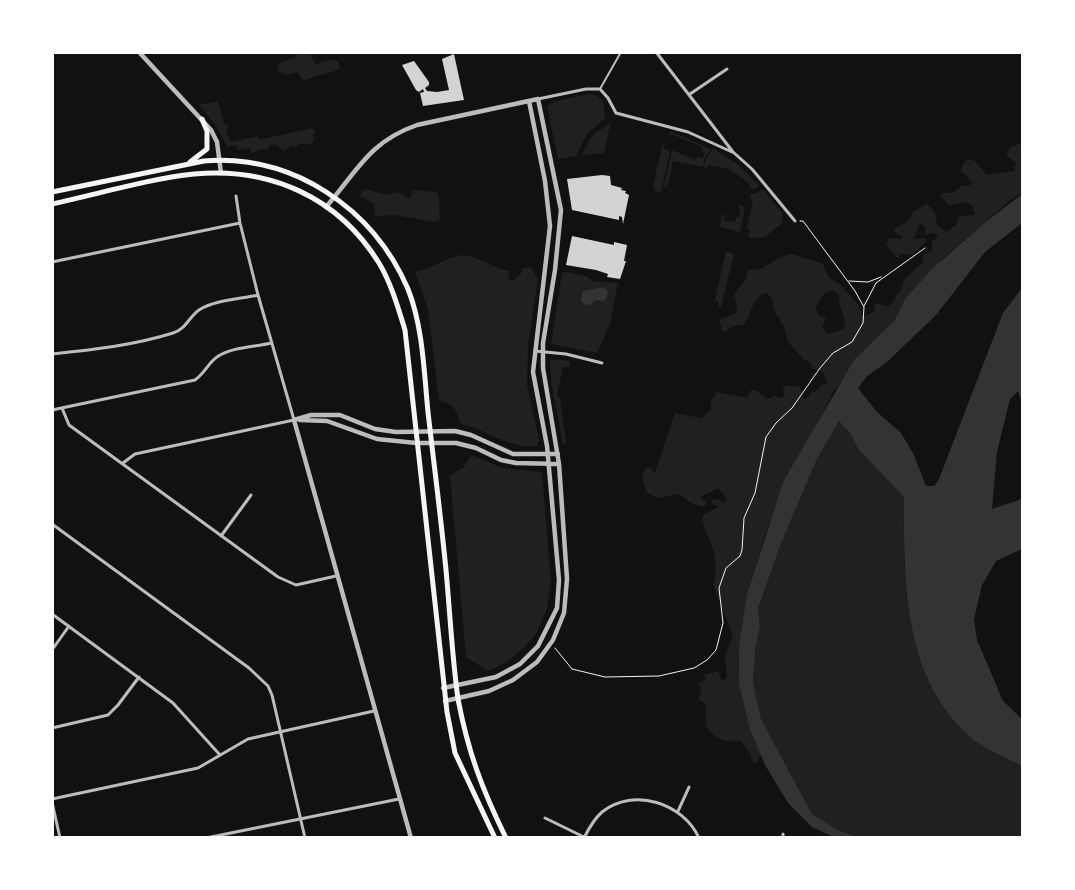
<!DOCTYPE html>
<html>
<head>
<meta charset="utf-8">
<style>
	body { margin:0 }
	#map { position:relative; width:1075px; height:890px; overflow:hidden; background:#111; font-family:"Roboto Condensed",sans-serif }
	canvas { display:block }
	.frame { position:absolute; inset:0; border:54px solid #fff; pointer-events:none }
</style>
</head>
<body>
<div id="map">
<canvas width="1075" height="890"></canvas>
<div class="frame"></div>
</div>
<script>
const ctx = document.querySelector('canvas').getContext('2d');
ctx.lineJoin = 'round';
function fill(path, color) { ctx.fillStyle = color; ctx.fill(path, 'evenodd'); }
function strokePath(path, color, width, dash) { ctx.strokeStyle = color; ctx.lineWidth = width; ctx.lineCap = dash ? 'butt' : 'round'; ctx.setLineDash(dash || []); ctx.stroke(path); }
fill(new Path2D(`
	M309,52L316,65L323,61L336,60L339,63V69C327,75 314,75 303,81L297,72L287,75L277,71L279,63L295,58L296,53Z
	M589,94L596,95L603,101L605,118L587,134L576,156L558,159L547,106L556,101Z
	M218,101L224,125L228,124L226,132L231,142L258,136L259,140L263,139L312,128L316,132L313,134L314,140L311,144H299L295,148L291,145L284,151L275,144L270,145L268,150L262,149L252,153L249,148L238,150L236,145L227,147L217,127L199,105Z
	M611,122L604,153L584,155L583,152L592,136Z
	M670,131L711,149L705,158L703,167L673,161L667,187H664L672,150L695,160L698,157L702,159L705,153L701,151L702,147L671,134L668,138Z
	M665,144L664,149L670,151L661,192L655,191L653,186L662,146Z
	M1019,144L1022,145V193L1013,198L942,259L901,317L834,390L773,513L762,545L742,623L738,668L761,755L756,763H753L750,753L741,741C736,739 727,743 722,740C696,724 711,724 704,702L698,699L702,691L698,683L706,680L704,675L718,671L722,681L727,678L725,655L733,635L713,585C717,575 716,560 713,549C711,539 700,525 703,515L719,507L712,503V500L719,499L723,503L727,499L718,488L700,497L707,502L704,507L693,504L678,494L657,498L647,492C644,484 638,472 649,467L655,473L675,413L701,418L711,410V401L717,392L747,398L750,391L756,390L766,399L775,396L781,398L784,397L783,389L787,385L800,387L803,398L806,399L812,392H815L821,385L827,383L823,372L812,368L810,362L804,360L788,342L784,327L773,308L772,299L767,293C752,295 752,316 743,325H735L725,332L723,331L719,320L736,313L737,307L734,295L746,279L748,270L761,269L780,257L792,254L823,264L829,278L840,284L858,305L863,316L875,311L874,305L877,303L888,307L894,301L896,295L901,291L904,280L923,262V255L932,250V242L938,236L933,233L925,235V227L920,224L914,239L924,238L927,241L912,255L901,254L897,258L886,244L889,238L902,239L903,237L894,232V229C906,221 905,227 913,212L927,204L935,212L937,224L946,232L956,225L959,216L975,215L973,206L966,202L949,205L941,196L942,193H952L962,186L971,185L972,182L961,171L964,162L969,159L975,161L987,175L1014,171L1016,163L1006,155L1011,147ZM832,290L839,294C838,309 848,318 844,329L828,334L822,327L826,317L820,316L815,309L824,294Z
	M713,148L737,164L759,185L756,189L749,188L750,184L729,169L708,165L707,168L704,167L706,159Z
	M366,189L386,195L398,192L410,199L413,190L437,192L439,196L440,219L434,222L395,215L375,216L374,203L360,197L362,191Z
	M763,189L783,214L782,223L765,237L750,238L746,233L749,234L750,230L747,229L753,200L750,199L751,194H755Z
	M739,205L745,207L740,232L720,227L722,215H725L724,221L735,222L736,217H740Z
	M726,251L734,254L721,307H718L719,302L715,301Z
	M462,255C479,256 492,268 509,271L508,277L512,281L521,274L522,269L531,267L538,279L528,346L527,385L539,439L537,446C508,449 488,430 461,424C456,410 455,405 439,400L428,309L415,272C432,268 445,258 462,255Z
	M568,272L586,276L593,281L618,283L610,324L597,353L551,344L562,273Z
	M555,359L570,361L569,367H563L557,396L560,398L566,444H563L551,382L550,360Z
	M839,421L850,433L858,449L904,497C903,582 902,682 975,741C989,751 1007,758 1022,766V837H857L838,830L812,814L761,719L753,682L754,650L760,626L758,608L782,541L817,459Z
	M472,455L502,468L542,472L551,580L547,609L537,632L525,647L507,662L488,671L466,657L450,475L463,468Z`), '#202020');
fill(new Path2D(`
	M1022,194V223L985,252L936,315L886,363L867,376L858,388L877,412L901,433L913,453L926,486H934L939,479L1003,313L1022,288V404L1018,391L1010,399L997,452L992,509L1022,499V549L996,561L982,585L974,619L977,640L1003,701L1022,719V766C1007,758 989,751 975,741C902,682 904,582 904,497L858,449L850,433L839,421L817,459L782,541L758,608L760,626L755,650L753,682L761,719L812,814L838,830L857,837H834L812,827L788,803L765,765L750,729L739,684V645L747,595L783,482L854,360L895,320L905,299L933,268L983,224Z
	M604,287L608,292L605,301L595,300L591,305L584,304L581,300L583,291Z`), '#333');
fill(new Path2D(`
	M454,54L464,100L423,106L420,93L424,92L423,89L419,92L416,90L402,65L414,61L429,82V85L425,88L427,91L437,92L449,90L442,59Z
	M602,175L610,176L611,185L622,188L621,190L626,191L625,193L629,195L623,224L622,217L619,216V220L572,210L567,179Z
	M572,236L614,245V242L627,245L624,261H626L620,279L607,277L608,274L596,270L566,265Z`), '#d3d3d3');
strokePath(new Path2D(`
	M849,281L868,282L881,277
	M864,306L876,283L925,248
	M555,648L572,669L605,677L659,676L694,668L707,660L716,650L723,623L719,588L726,568L740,556L742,550L744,518L755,493L766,437L776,423L792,408L820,368L833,353L852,342L863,323L864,307L855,291L803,221H800`), '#f5f5f5', 1);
strokePath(new Path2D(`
	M600,89L621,52`), '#bcbcbc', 2);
strokePath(new Path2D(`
	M656,52L733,152L752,169L795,221
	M690,94L727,69
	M538,99L586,89H600L608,98L616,113L688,132L732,152
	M52,262L240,223
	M535,351L566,354L602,363
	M52,354C92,350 135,345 173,333C186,329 189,317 199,310C214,300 241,299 258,295
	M62,408L69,425L278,577L296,585L336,576
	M52,410L195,380C205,373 209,362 217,357C231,347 255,347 271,343
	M123,463L135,454L294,420L258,295L240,223L236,196
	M52,524L249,668L268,686L272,695L305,838
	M221,536L251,495
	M52,614L173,703L220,755
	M52,650L69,626
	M52,728L108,715L118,705L139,677
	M52,799L198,768L248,739L374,711
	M52,802L60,838
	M678,811L689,787
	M545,818L584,837
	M783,834V838
	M206,838L399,799
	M584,838C589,828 594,819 602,812C634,787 683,803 699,838`), '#bcbcbc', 3);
strokePath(new Path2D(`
	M139,52L211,130L217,142L221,173
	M326,207C358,170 369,142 417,125L538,99L561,210L555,270L543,343V368L559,464L567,579L564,613L553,640L537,662L513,680L489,691L445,701
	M294,420L411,838
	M294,420L311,415H340L375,429L396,432L455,431L471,435L513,454H558
	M300,420L327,421L377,439L416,443H456L476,448L501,460L516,463L559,464
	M443,688L496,677L520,664L538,646L557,608L559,580L547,446L533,372L550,226L545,181L529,101`), '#bcbcbc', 4.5);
strokePath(new Path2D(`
	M190,162L207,149V131L202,119
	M52,192L204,161C293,154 373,208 408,289C423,327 424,372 428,412C434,465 441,518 446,570C450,613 452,656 458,699C468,752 482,789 506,838
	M52,204C99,194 147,179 194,174C270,167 338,197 379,263C391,283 398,307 405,330L447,712L455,753L495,838`), '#f5f5f5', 5);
</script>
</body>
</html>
